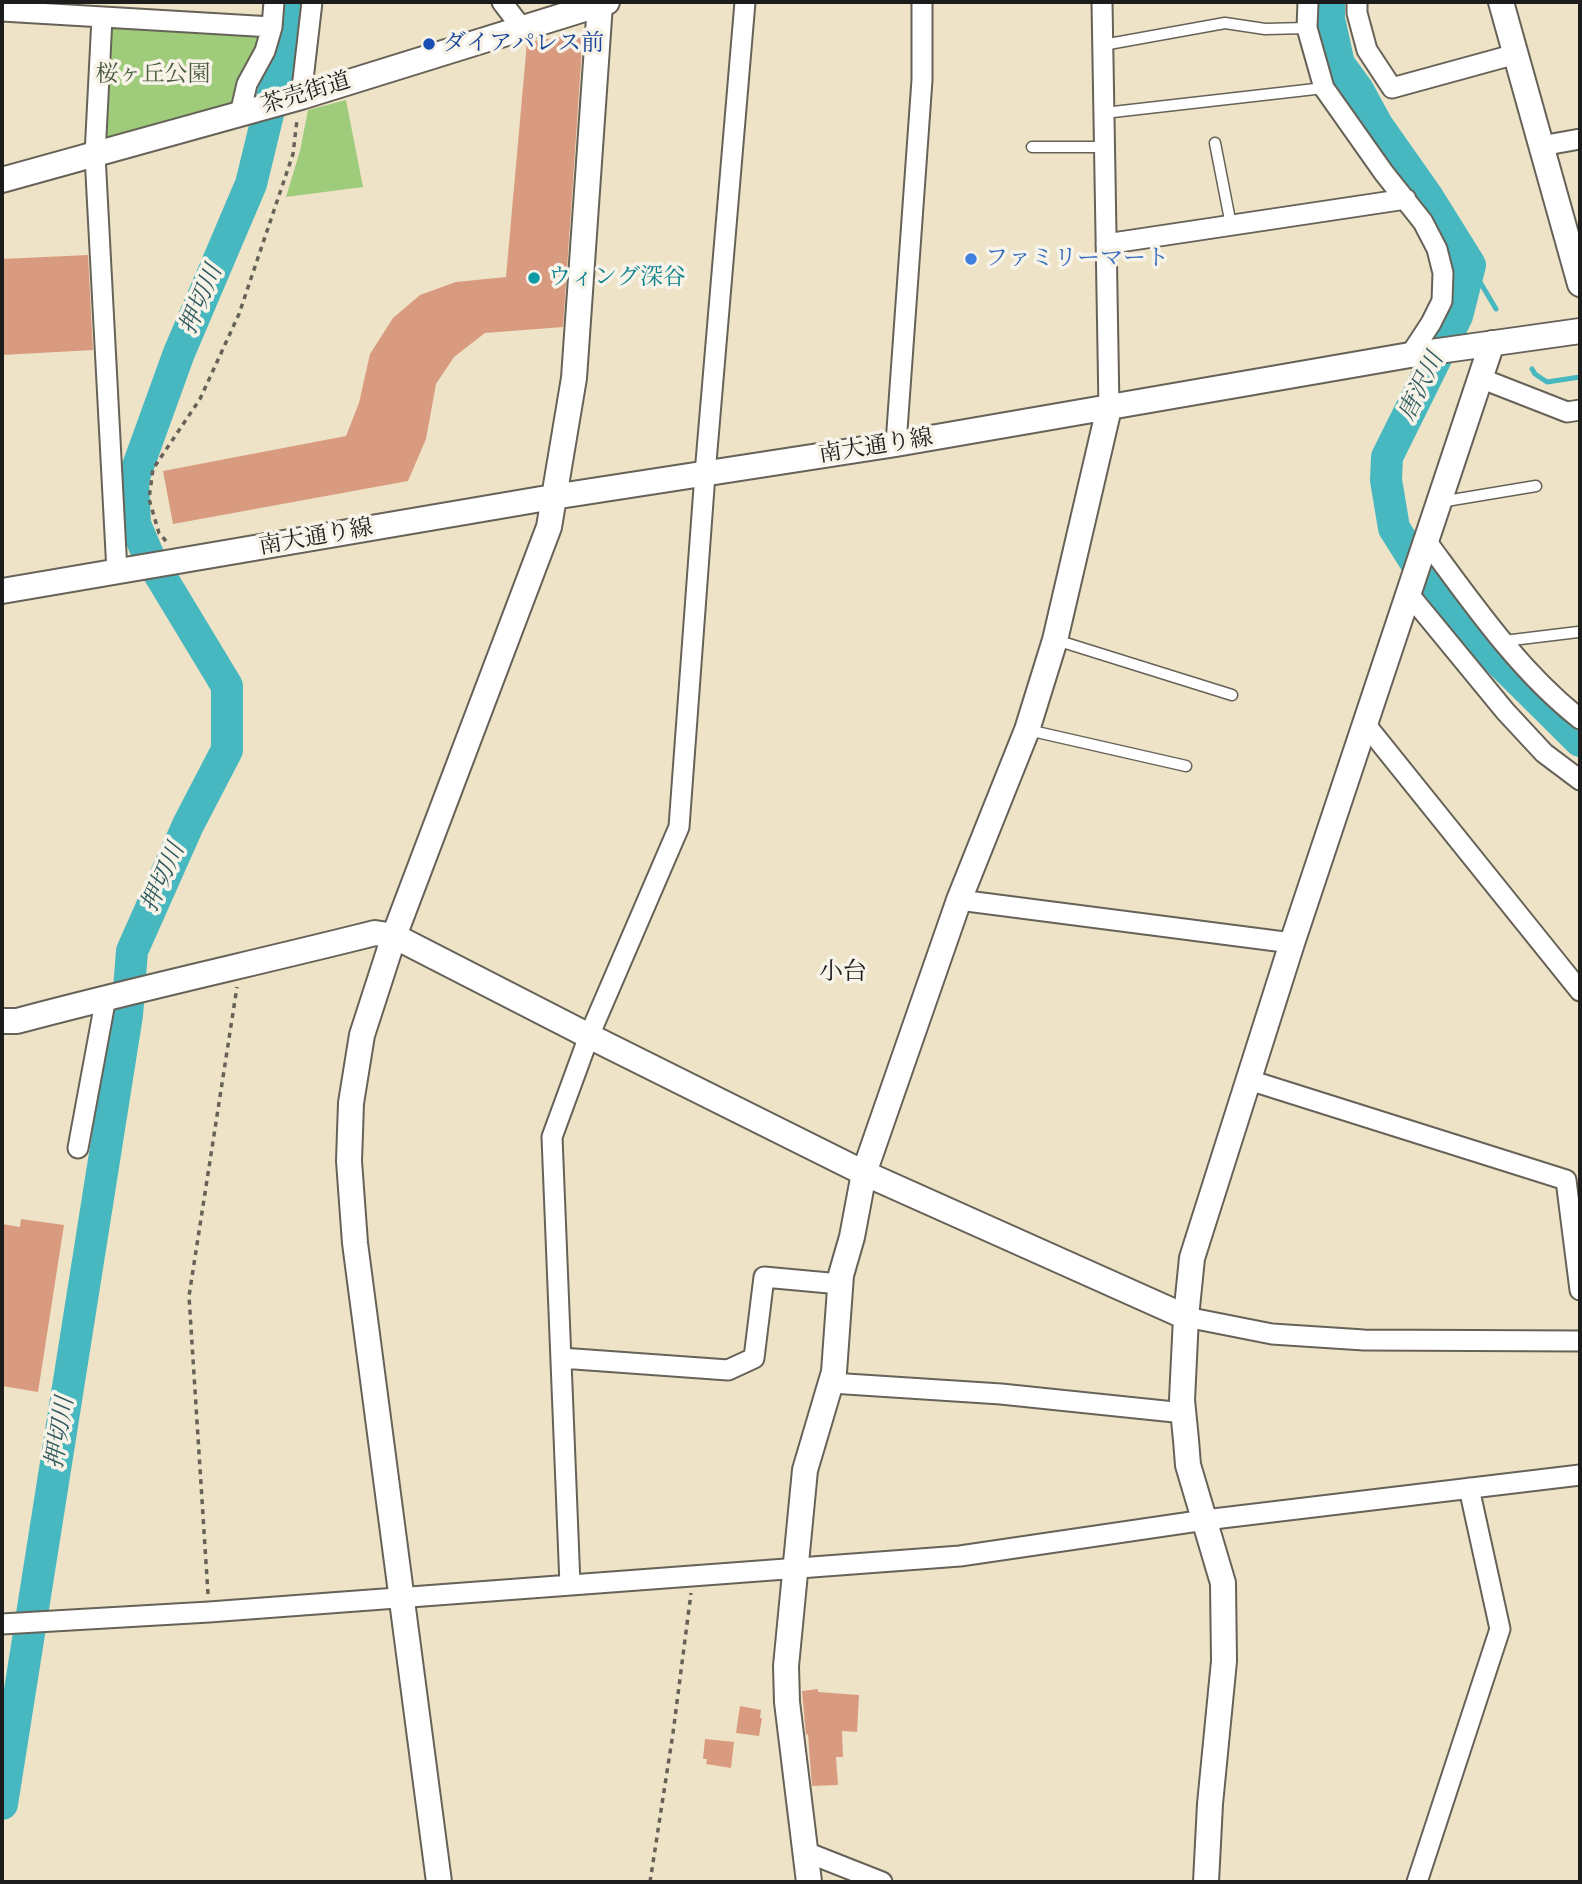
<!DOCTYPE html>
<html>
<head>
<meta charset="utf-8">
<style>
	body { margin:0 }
	#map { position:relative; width:1582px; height:1884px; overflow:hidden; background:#eee3c6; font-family:"IM FELL French Canon",serif }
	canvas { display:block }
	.frame { position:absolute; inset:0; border:4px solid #1c1c1c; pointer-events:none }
</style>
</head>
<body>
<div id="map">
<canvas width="1582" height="1884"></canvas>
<div class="frame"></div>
</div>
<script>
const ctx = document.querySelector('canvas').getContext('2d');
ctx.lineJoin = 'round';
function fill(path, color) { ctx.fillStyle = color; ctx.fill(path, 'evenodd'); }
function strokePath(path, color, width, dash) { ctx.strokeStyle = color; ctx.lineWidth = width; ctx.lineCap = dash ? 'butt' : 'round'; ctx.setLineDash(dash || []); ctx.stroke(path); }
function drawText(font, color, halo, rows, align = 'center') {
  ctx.font = font + ' "IM FELL French Canon","Noto Serif JP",serif'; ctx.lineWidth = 7; ctx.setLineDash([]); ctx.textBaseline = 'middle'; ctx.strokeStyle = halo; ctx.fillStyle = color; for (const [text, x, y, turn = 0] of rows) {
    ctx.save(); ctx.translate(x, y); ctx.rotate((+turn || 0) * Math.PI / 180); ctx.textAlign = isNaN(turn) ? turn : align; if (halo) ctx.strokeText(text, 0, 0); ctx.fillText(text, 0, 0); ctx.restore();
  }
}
fill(new Path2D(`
	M108,25L261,33L235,103L101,140Z
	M346,100L363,187L286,197L300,151L308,110Z`), '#9ecc7a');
strokePath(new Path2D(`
	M1470,265L1496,309
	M1532,369L1535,374L1547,382L1580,377`), '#48b8c0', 5);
strokePath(new Path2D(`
	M1329,2V19L1339,64L1358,90L1377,125L1427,196L1470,265L1457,316L1387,457L1386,480L1394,528L1433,590L1476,638L1580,741
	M2,1804L127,1015L132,951L188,825L227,750V686L149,557L135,524L133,480L179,353L251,184L288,32L290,2`), '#48b8c0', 32);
fill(new Path2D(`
	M583,34L563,327L485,333L454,357L436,384L426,439L408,481L173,524L163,471L346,436L359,403L370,354L393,318L420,295L456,282L506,277L527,42Z
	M88,255L93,350L2,355V259Z
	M21,1219L64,1225L38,1392L2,1386V1224L20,1227Z
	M818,1689V1692L859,1695L857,1732L842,1731L843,1757H836L838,1785L812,1786L808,1734L806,1735L802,1691Z
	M740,1706L761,1710L760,1718H762L759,1736L736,1733Z
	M705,1739L734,1742L731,1768L706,1764L707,1759H703Z`), '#d89b80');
const service = new Path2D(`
	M1103,45L1225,23L1265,29L1307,28
	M1104,113L1324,88
	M1215,143L1231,225
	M1032,147H1105
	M1440,502L1536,486
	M1056,640L1232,695
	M1504,641L1578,632
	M1028,730L1186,766`);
const minor = new Path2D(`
	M502,2L521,27
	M1102,2L1109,408
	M1308,2L1307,28L1324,88L1384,173L1423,222L1437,249L1443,273L1442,301L1431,323L1410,355
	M1357,2V13L1367,50L1392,88L1516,54
	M2,11L272,27
	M102,18L95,155L117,572
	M301,97L312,2
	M240,114L247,84L265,51L272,27L274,2
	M1541,146L1580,139
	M1106,244L1406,199
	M1480,378L1567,412L1580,410
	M896,444L922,80V2
	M1427,542C1473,604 1519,671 1580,719
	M1408,593L1505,711L1544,753L1580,780
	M1366,725L1580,991
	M959,900L1292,943
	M1249,1080L1566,1180L1580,1290
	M78,1148L106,997
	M1186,1317L1272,1334L1364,1340L1580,1341
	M561,1358L728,1370L754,1358L764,1277L840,1284
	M831,1383L1001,1394L1184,1413
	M570,1585L552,1137L589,1036L679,827L705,474L745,2
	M2,1624L209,1612L960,1556L1205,1520L1580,1475
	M806,1852L882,1882
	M1417,1882L1500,1629L1469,1488`);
const tertiary = new Path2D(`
	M1501,2L1580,284
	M2,180L301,97L607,2
	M2,591L553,497L896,444L1410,355L1580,331
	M2,1021H17C136,989 256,963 375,933L394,936L589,1036L864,1173L1186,1317
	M439,1882L355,1243L349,1161L351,1103L362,1035L394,936L549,527L574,378L600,4
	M809,1882L787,1702L786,1666L805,1470L834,1372L841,1275L852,1237L864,1173L959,900L1027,730L1055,640L1109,408
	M1206,1882L1210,1804L1224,1661L1223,1583L1188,1465L1186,1440L1182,1400L1186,1317L1192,1258L1292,943L1492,343`);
strokePath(service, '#666258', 13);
strokePath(minor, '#666258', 23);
strokePath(tertiary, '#666258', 28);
strokePath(new Path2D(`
	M166,541L159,533L149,499L153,469L200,399L239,314L293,154L297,120
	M208,1594L189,1296L237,987
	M650,1882L673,1733L691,1593`), '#666258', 3.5, [5, 5]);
strokePath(service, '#fff', 10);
strokePath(minor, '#fff', 19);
strokePath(tertiary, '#fff', 24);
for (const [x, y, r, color] of [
	[429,44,7,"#1a4fb4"],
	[971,259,7,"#3f7fe0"],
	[534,278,7,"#0f9aa8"]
]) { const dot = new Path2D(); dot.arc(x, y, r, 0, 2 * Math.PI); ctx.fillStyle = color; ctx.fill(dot); strokePath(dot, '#f7f3e8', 2.5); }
drawText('23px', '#164399', '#f7f3e8', [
	["ダイアパレス前",443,44]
], 'left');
drawText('23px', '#4a5a3d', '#f7f3e8', [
	["桜ヶ丘公園",153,75]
]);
drawText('23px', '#1c1c1c', '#f7f3e8', [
	["茶売街道",306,94,-17],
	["南大通り線",876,447,-9],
	["南大通り線",316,538,-10]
]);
drawText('23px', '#366cbe', '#f7f3e8', [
	["ファミリーマート",985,259]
], 'left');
drawText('23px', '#0d838f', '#f7f3e8', [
	["ウィング深谷",548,278]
], 'left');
drawText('italic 24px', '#2e5a5e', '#f7f3e8', [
	["押切川",202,300,-67],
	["唐沢川",1422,387,-64],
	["押切川",164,878,-66],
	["押切川",61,1433,-81]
]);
drawText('24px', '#1c1c1c', '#f7f3e8', [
	["小台",843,973]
]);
</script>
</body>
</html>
